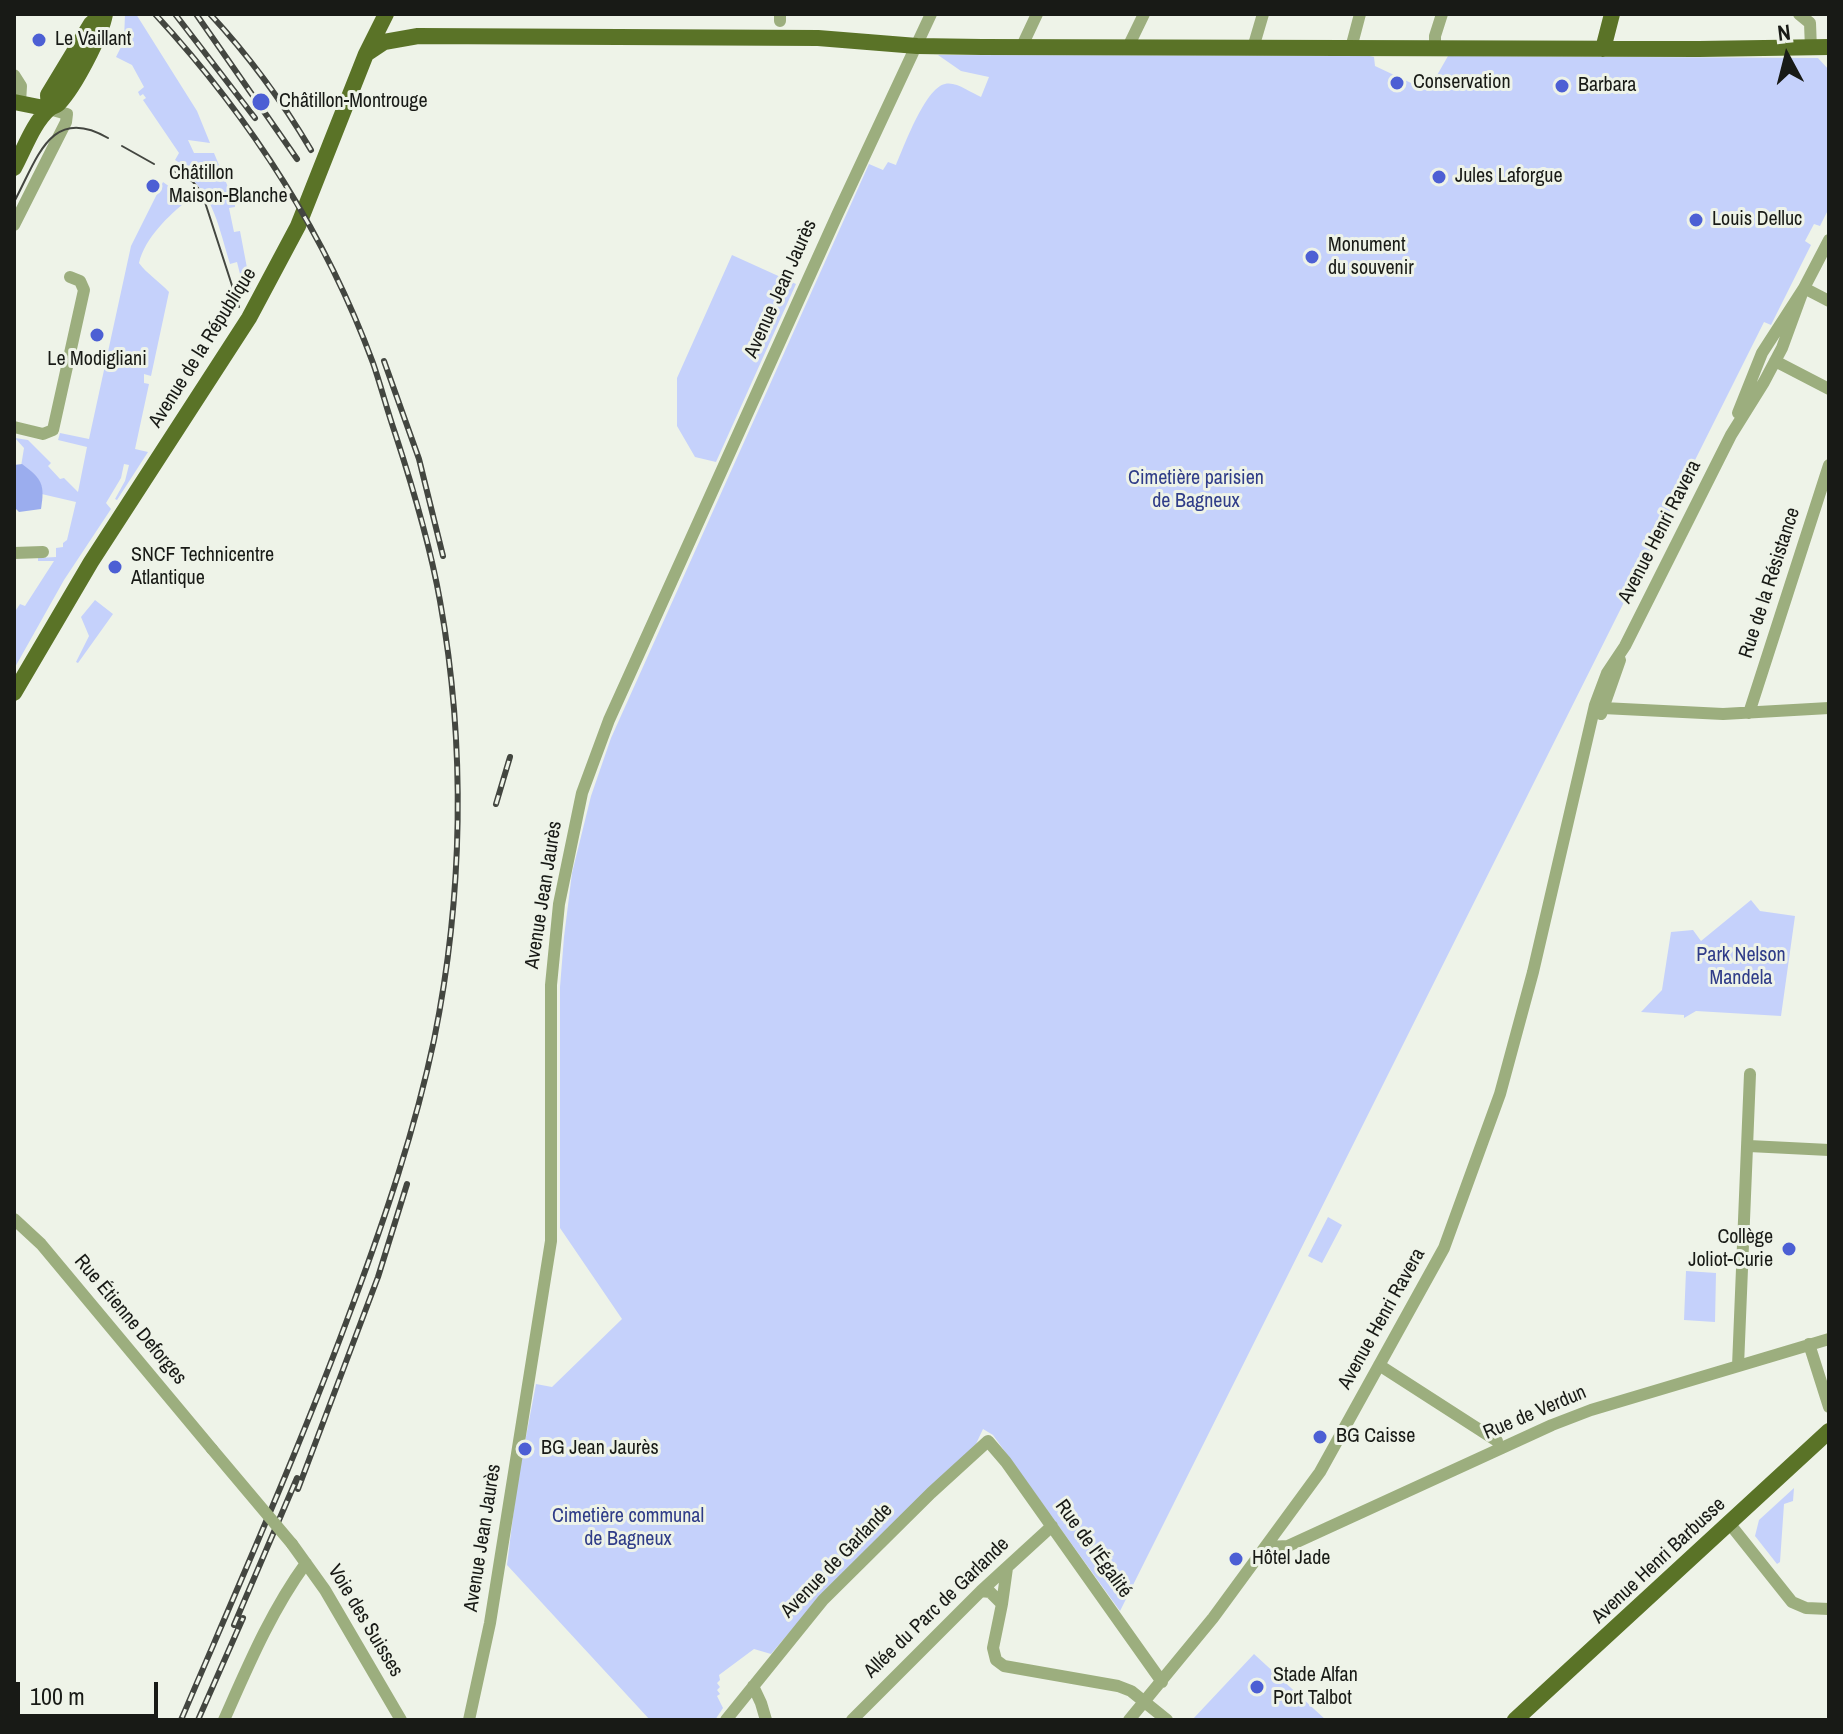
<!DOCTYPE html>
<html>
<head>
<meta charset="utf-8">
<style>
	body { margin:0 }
	#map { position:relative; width:1843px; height:1734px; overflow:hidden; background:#eef3e8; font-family:"Archivo Narrow",sans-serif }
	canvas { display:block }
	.frame { position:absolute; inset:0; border:16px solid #181a16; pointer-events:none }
	.north { position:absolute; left:1747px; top:16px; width:80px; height:80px; -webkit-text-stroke:6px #eef3e8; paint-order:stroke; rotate:353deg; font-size:22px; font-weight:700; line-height:32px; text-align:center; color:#181a16 }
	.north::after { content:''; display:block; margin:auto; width:28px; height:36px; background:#181a16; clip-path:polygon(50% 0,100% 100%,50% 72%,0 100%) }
	.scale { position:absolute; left:16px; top:1682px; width:142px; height:36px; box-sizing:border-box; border:4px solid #181a16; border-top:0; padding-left:10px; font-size:24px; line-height:28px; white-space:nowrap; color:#181a16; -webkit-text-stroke:6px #eef3e8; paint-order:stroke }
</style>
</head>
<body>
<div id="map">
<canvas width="1843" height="1734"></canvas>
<div class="frame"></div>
<div class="north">N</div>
<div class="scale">100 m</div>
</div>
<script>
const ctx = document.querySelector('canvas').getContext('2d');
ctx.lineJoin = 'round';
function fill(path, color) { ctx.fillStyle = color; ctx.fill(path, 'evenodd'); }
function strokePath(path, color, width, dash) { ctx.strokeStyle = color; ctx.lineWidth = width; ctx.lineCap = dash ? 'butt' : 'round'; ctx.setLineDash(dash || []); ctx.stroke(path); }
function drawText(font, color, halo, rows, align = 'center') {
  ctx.font = font + ' "Archivo Narrow",sans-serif'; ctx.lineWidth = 6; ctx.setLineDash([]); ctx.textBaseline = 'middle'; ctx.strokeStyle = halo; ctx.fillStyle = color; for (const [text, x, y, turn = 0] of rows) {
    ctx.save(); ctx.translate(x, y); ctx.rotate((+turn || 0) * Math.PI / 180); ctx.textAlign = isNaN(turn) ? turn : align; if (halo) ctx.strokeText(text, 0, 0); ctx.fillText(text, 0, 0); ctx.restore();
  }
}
fill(new Path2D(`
	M125,14H136L197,111L210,143L188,140L194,153H214L235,204V207L229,208L234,232L240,231L251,289L244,290L237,262L230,264C219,230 214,192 183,173L186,167L175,160L179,153L143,100L146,98L143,94L140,96L138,92L144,87L132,65L116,57L124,41Z
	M938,55L1370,56L1374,57L1375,66L1428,91L1448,56L1818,58L1829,70V208L1820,226L1814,224L1805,241L1811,245L1771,325L1764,322L1120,1611L993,1435L983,1429L976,1444L817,1600L771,1654L754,1649L719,1675L720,1680L717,1683L720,1687L717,1690L720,1694L717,1696L723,1708L715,1720H650L507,1565L517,1484L536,1384L552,1387L622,1319L560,1228V987L564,937L572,873L591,796L611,738L869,164L883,170L888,162L896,165C904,147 925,88 945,84C956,81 971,93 981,97L989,77L961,71Z
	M163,182L188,200C168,216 145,238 139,263C147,274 159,281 169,292L151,376L144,374V383L149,384L135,449L148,452L117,500L115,499L125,481L129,465L124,464L121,478L106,503L111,509L64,580L14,669V613L20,604L25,606L54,561H38V558L56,557V548L63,547V543L67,540L76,502L33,492L17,491L24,448L15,438L28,440L51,463L48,466L60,479L64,478L78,492L87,447L58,440L60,433L89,439L131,246Z
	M732,255L796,284L716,462L695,457L677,426V378Z
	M95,600L113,614L78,663L76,662L89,636L81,617Z
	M1751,900L1760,911L1795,916L1781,1016L1696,1011L1684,1018V1015L1641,1012L1662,990L1671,932L1693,930L1701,941Z
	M1328,1217L1342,1225L1322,1263L1308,1256Z
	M1686,1271L1716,1273L1715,1322L1684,1320Z
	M1794,1488L1793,1501L1784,1504L1780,1562L1777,1564L1755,1536L1759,1520Z
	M1254,1654L1326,1720H1192Z`), '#c5d1fb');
fill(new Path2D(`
	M22,464C42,479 45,484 41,509L19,512L14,507V465Z`), '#9badee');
strokePath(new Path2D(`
	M1799,14L1810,23L1811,49
	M780,21V14
	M1022,46L1037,14
	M1128,47L1144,14
	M1253,48L1263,14
	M1351,48L1360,14
	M1435,48V36L1442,14
	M14,75L21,86L20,103
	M14,225L66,122L67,114L49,109
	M1804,288L1829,301
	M1775,361L1829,389
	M1738,413L1762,353L1804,288L1829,240
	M14,427L43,434L53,430L84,290L80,281L70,277
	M14,553L43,552
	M1603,708L1723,714L1829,708
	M1749,713L1829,465
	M1601,714L1620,660
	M1749,1146L1829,1150
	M14,1219L41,1244L212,1449
	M1809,1344L1829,1407
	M1379,1365L1497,1441
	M1738,1366L1750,1074
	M1729,1523L1792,1602L1806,1608L1829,1609
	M292,1544L325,1590L401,1720
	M1266,1547L1288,1546L1552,1425L1591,1410L1829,1339
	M981,1591L990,1592L1002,1604L993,1648L996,1660L1004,1666L1118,1686L1131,1691L1167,1720
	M1002,1604L1007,1568
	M753,1686L761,1703L766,1720
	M224,1720C248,1666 271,1611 306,1563
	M469,1720L490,1623L551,1241V985L559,904L582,793L609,720L838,213L931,14
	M726,1720L823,1600L931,1493L988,1441L1006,1462L1162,1682
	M852,1720L981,1591L1052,1526
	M1129,1720L1213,1618L1320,1472L1444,1248L1500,1094L1533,972L1595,705L1607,673L1625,646L1731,435L1764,382L1782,348L1804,288`), '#9cae7e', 12);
strokePath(new Path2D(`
	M1603,49L1612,14
	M366,54L384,42L418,36L818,38L917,46L982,47L1699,49L1829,47
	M14,102L49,109
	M49,109L48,95L91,24L102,14
	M14,168C24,150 33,123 49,109C52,106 57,106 59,103C75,86 101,36 105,14
	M14,693L91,562L249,318L298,226L366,54L386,14
	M1515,1720L1829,1431`), '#5a7327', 16);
strokePath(new Path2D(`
	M122,146L154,164
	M170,169L193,182L202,193L239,307
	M14,202C37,160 50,104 108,138`), '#434640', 2);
const rail = new Path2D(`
	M155,14C248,115 325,233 373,363C381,386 387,410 395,433C413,488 430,544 440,601C466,746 463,897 434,1040C415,1130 385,1218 353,1304C301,1445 240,1582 181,1720
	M175,14L255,118
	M196,14L297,159
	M210,14C249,56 282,101 311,150
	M384,361L419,459L443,556
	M496,804L510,757
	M298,1489L378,1277L407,1184
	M234,1625L297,1478
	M198,1720L243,1618`);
strokePath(rail, '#434640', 6);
strokePath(rail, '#eef3e8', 3, [9]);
strokePath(new Path2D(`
	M212,1449L292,1544`), '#9cae7e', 12);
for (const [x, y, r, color] of [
	[39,40,8,"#4c5fd4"],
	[1397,83,8,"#4c5fd4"],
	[1562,86,8,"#4c5fd4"],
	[261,102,10,"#4c5fd4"],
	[1439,177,8,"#4c5fd4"],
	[153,186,8,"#4c5fd4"],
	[1696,220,8,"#4c5fd4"],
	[1312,257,8,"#4c5fd4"],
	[97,335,8,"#4c5fd4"],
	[115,567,8,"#4c5fd4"],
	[1789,1249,8,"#4c5fd4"],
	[1320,1437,8,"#4c5fd4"],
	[525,1449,8,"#4c5fd4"],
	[1236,1559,8,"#4c5fd4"],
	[1257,1687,8,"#4c5fd4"]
]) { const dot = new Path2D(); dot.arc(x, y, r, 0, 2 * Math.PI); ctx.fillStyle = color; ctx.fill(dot); strokePath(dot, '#eef3e8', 3); }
drawText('20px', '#181a16', '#eef3e8', [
	["Le Vaillant",55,40],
	["Conservation",1413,83],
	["Barbara",1578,86],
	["Châtillon-Montrouge",279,102],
	["Châtillon",169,174],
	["Maison-Blanche",169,197],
	["Jules Laforgue",1455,177],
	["Louis Delluc",1712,220],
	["Monument",1328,246],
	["du souvenir",1328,269],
	["Le Modigliani",97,360,"center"],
	["SNCF Technicentre",131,556],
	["Atlantique",131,579],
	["Collège",1773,1238,"right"],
	["Joliot-Curie",1773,1261,"right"],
	["BG Caisse",1336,1437],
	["BG Jean Jaurès",541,1449],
	["Hôtel Jade",1252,1559],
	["Stade Alfan",1273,1676],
	["Port Talbot",1273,1699]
], 'left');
drawText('20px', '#181a16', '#eef3e8', [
	["Avenue Jean Jaurès",781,289,-66],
	["Avenue de la République",203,348,-58],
	["Avenue Henri Ravera",1660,532,-63],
	["Rue de la Résistance",1770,583,-72],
	["Avenue Jean Jaurès",544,895,-81],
	["Avenue Henri Ravera",1382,1319,-61],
	["Rue Étienne Deforges",130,1320,50],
	["Rue de Verdun",1535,1413,-23],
	["Avenue Jean Jaurès",483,1538,-81],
	["Rue de l'Égalité",1093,1549,54],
	["Avenue de Garlande",837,1561,-46],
	["Avenue Henri Barbusse",1659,1561,-43],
	["Allée du Parc de Garlande",937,1608,-44],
	["Voie des Suisses",365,1621,59]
]);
drawText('20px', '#2f3c88', '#eef3e8', [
	["Cimetière parisien",1196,479],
	["de Bagneux",1196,502],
	["Park Nelson",1741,956],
	["Mandela",1741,979],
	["Cimetière communal",628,1517],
	["de Bagneux",628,1540]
]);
</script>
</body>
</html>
